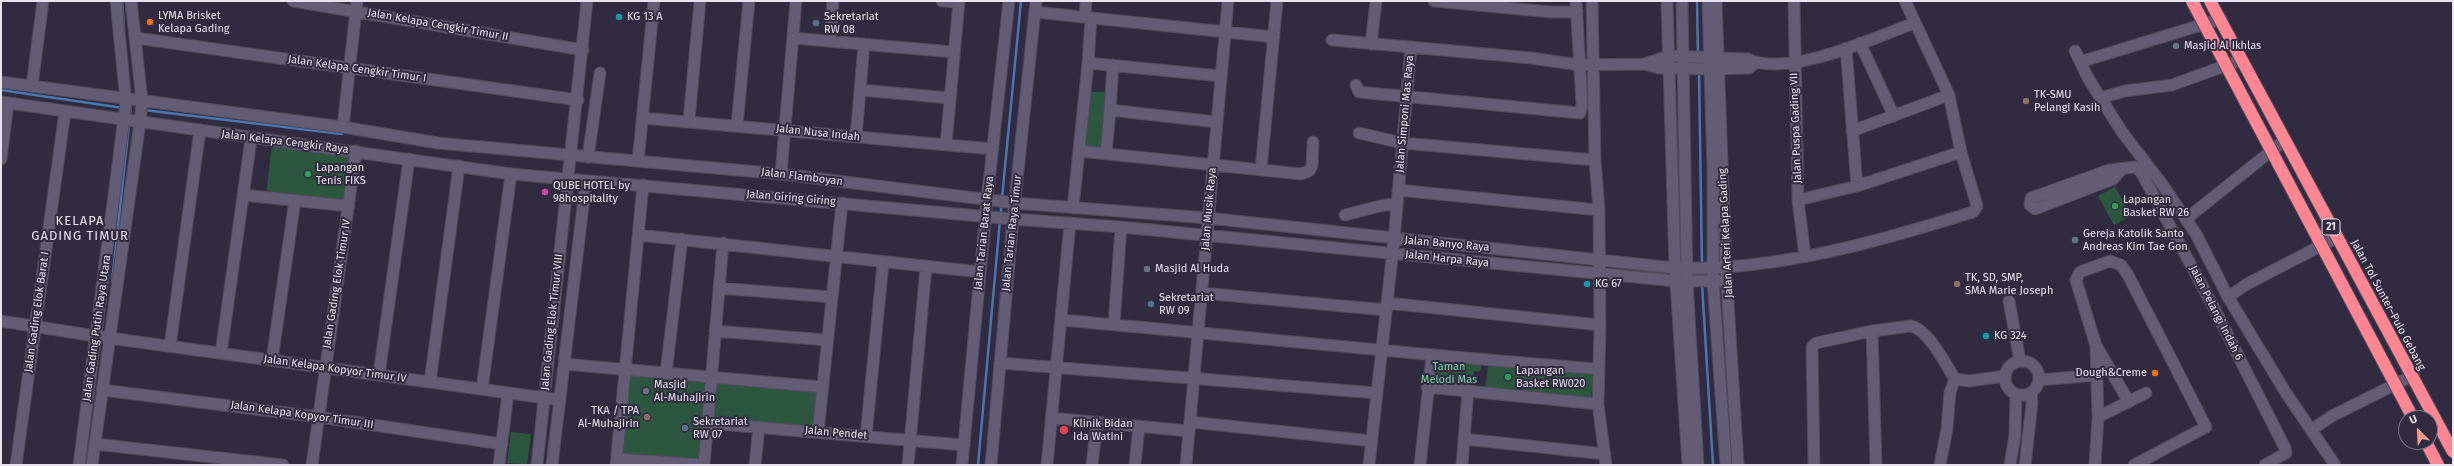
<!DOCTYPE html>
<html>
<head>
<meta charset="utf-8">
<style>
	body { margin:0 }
	#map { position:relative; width:2454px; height:466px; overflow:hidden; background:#302b40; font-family:"Fira Sans",sans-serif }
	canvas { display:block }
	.frame { position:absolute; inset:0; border:2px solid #e7e3f1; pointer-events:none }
	.north { position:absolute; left:2398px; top:410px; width:40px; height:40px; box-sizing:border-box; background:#302b40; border:1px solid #797587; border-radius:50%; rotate:336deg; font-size:11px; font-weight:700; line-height:16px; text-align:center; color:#e7e3f1 }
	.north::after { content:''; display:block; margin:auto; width:14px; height:18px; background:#f49d8d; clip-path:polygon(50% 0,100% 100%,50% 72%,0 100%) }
</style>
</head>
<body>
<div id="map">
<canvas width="2454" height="466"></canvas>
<div class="frame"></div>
<div class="north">U</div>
</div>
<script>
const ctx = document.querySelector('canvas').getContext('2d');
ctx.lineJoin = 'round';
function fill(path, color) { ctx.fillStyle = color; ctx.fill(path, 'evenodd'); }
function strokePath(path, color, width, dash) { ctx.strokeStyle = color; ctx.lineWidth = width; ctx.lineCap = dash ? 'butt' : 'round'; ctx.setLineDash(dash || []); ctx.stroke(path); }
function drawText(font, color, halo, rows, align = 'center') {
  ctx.font = font + ' "Fira Sans",sans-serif'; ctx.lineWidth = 4; ctx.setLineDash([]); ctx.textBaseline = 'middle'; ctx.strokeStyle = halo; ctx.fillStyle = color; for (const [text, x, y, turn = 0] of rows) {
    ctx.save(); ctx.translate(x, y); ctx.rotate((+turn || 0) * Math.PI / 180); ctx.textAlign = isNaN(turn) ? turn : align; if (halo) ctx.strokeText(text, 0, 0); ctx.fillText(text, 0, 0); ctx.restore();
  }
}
fill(new Path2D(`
	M1083,92H1107L1104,152L1081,149Z
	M272,144L350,153L343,204L266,195Z
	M2115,187L2131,216L2114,225L2098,196Z
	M1433,360L1481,364V371H1474L1472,386H1479L1478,389L1431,384Z
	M1489,362L1593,375L1591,397L1485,387Z
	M627,373L818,391L815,429L705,419L700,462L619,455Z
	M511,432L531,434L527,465L507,463Z`), '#2c573e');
strokePath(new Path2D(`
	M122,1L124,27
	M1697,1L1698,55
	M1699,72L1702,265
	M1,90L123,108
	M144,110L342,134
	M130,117L131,104
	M1002,198L1021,1
	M1001,215V205
	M112,282L129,124
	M1702,284L1713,465
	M978,465L1000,220`), '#4a77ae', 2.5);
const minor = new Path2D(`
	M293,1L583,50
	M942,1L958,2
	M1434,1L1551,12H1577
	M1592,1L1595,160L1599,210L1600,328L1598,404L1606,465
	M1794,1L1798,200L1805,256
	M1035,12L1274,37
	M1085,17L1086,1
	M136,38L578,100
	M793,38L953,52
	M1332,40L1531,58L1579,65L1644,64L1669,56L1748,59C1788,78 1874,38 1914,23
	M830,41L833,1
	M1860,43L1894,116
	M1371,44L1376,1
	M1846,48L1857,186
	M2075,51L2088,78L2122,132L2162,184L2196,234L2228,297L2286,393L2335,465
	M2080,62L2221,19
	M1088,63L1221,76
	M1644,64L1659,68L1710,69L1749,68L1756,62
	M1113,65L1110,110L1217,122
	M1356,85L1359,92L1580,113L1582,105L1576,1
	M32,86L43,1
	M861,90L949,98
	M2100,98L2125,91L2172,85L2241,60
	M643,118L993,149
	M689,120L700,1
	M737,125L749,1
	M343,127L357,1
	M1852,131L1949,95
	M1359,133L1402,143L1595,160
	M856,137L864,44
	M946,145L959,1
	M1079,151L1301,174L1309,171L1312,166L1313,142
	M1106,154L1110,110
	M588,157L600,73
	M1,159L8,103
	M638,161L654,1
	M2122,169L2113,179L2035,209L2030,205L2031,198L2109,170L2135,167L2141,172L2214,308L2285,448L2286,453L2265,465
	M1261,170L1277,1
	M781,174L796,1
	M1398,190L1599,210
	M243,195L349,206
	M1798,200L1857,186L1961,152
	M1015,203L1208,218L1675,268C1776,271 1877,242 1973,212L1977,206L1961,152L1949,95L1905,1
	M1073,208L1088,63L1091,18
	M1345,215L1384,205L1397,204
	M1013,219L1121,227L1676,281H1727
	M2186,219L2285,140
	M638,235L980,272
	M719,288L832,297
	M1202,293L1386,310
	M2228,297L2247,284L2338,237
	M2009,301L2020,361
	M1387,303L1600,325
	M1061,320C1240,336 1419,355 1599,369
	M1,321L95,336L560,400
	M1114,325L1121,227
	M715,331L827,340
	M1872,331L1876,465
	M170,346L200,130
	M2097,347L2129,402
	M221,353L251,139
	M272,360L295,200
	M2005 378a17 17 0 1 1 34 0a17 17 0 1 1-34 0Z
	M1000,363L1377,393
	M564,364L822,387
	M666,373L682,239
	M379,375L409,159
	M1955,379L1969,381L2005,376
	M2039,380L2098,375
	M430,382L459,166
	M1427,387L1598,404
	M482,389L511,174
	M102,390L319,417L502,444
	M2098,417L2146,393
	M1051,418L1189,431
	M1190,422L1372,441
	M707,423L964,445
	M2311,430L2332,416L2414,375
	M818,432L842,203
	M866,436L883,263
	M1464,439L1605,454
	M95,444L283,465
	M617,459L704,465
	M16,465L65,112
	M312,465L356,151
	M499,465L508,393
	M537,465L587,1
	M552,465L586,181
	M616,465L643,185
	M704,465L723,243
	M755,465L759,427
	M908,465L926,267
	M1047,465L1070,223
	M1092,465L1097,422
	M1135,465L1139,426
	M1186,465L1228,1
	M1369,465L1394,240L1411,47
	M1420,465L1432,356
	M1462,465L1468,390
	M1814,465L1812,347L1816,343L1872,331L1911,326C1928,329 1946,365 1955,379L1950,392L1947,429L1940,465
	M2010,465L2015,435L2016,394
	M2025,465L2032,403L2031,392
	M2095,465L2098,417L2096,346L2076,280L2080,272L2110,261L2121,265L2128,275L2206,427L2134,465`);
const tertiary = new Path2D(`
	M1667,1L1675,268L1688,465
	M1682,1L1687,282L1698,465
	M1708,1L1713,169V281L1726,465
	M1716,1L1726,268L1738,465
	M1,82L343,127L438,143L781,174L1015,203
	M1,102L511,174L1013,219
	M79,465L126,102L116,1
	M92,465L140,122L142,101L131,1
	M962,465L987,200L1009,1
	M991,465L1013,219L1036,1`);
const motorway = new Path2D(`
	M2426,442L2438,465`);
strokePath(minor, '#4f495b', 13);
strokePath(tertiary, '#4f495b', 13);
strokePath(motorway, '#4f495b', 14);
strokePath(minor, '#625c74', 11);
strokePath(tertiary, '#625c74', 11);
strokePath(motorway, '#fe8692', 12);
const motorwayBridge = new Path2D(`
	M2192,1L2413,418
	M2210,1L2453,452`);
strokePath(motorwayBridge, '#4f495b', 14, []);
strokePath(motorwayBridge, '#fe8692', 12);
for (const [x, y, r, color] of [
	[619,17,4,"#0f9aa8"],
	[150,22,4,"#e8710a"],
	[816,23,4,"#5c6f8a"],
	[2176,46,4,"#6b7280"],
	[2026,101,4,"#8d6e63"],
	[308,174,4,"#2e9e5b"],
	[545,192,4,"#d1479c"],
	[2115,206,4,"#2e9e5b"],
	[2075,240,4,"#6b7280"],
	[1147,269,4,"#6b7280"],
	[1587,284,4,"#0f9aa8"],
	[1957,284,4,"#8d6e63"],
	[1151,304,4,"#5c6f8a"],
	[1986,336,4,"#0f9aa8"],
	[2155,373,4,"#e8710a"],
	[1508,377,4,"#2e9e5b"],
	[646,391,4,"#6b7280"],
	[647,417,4,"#8d6e63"],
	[685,428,4,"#5c6f8a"],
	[1064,430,5,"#e0444e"]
]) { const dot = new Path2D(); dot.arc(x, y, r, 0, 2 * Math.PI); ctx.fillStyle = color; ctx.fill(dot); strokePath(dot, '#302b40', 1.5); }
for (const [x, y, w] of [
	[2331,227,18]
]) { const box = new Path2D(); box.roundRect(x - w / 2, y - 8, w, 16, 3); ctx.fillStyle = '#302b40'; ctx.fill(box); strokePath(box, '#e7e3f1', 1); }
drawText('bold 10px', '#e7e3f1', null, [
	["21",2331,227]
]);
drawText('11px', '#e7e3f1', '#302b40', [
	["LYMA Brisket",158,16],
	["Kelapa Gading",158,29],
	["KG 13 A",627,17],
	["Sekretariat",824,17],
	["RW 08",824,30],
	["Masjid Al Ikhlas",2184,46],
	["TK-SMU",2034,95],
	["Pelangi Kasih",2034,108],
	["Lapangan",316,168],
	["Tenis FIKS",316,181],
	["QUBE HOTEL by",553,186],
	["98hospitality",553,199],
	["Lapangan",2123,200],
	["Basket RW 26",2123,213],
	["Gereja Katolik Santo",2083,234],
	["Andreas Kim Tae Gon",2083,247],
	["Masjid Al Huda",1155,269],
	["TK, SD, SMP,",1965,278],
	["SMA Marie Joseph",1965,291],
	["KG 67",1595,284],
	["Sekretariat",1159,298],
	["RW 09",1159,311],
	["KG 324",1994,336],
	["Lapangan",1516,371],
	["Basket RW020",1516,384],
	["Dough&Creme",2147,373,"right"],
	["Masjid",654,385],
	["Al-Muhajirin",654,398],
	["TKA / TPA",639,411,"right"],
	["Al-Muhajirin",639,424,"right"],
	["Sekretariat",693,422],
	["RW 07",693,435],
	["Klinik Bidan",1073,424],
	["Ida Watini",1073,437]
], 'left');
drawText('11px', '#e7e3f1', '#302b40', [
	["Jalan Kelapa Cengkir Timur II",438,25,10],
	["Jalan Kelapa Cengkir Timur I",357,69,8],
	["Jalan Simponi Mas Raya",1405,114,-85],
	["Jalan Puspa Gading VII",1796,128,-92],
	["Jalan Nusa Indah",818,133,6],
	["Jalan Kelapa Cengkir Raya",285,142,7],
	["Jalan Flamboyan",802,177,7],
	["Jalan Giring Giring",791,198,5],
	["Jalan Musik Raya",1209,209,-85],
	["Jalan Tarian Barat Raya",984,233,-84],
	["Jalan Tarian Raya Timur",1012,233,-84],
	["Jalan Arteri Kelapa Gading",1726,233,-93],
	["Jalan Banyo Raya",1447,244,5],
	["Jalan Harpa Raya",1447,259,6],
	["Jalan Gading Elok Timur IV",337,284,-81],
	["Jalan Tol Sunter–Pulo Gebang",2388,305,62],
	["Jalan Gading Elok Barat I",37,312,-82],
	["Jalan Pelangi Indah 6",2216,313,63],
	["Jalan Gading Elok Timur VIII",552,322,-84],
	["Jalan Gading Putih Raya Utara",97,328,-82],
	["Jalan Kelapa Kopyor Timur IV",335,369,8],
	["Jalan Kelapa Kopyor Timur III",302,415,8],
	["Jalan Pendet",836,433,5]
]);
drawText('11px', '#72daa0', '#302b40', [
	["Taman",1449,367],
	["Melodi Mas",1449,380]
]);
ctx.letterSpacing = '1px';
drawText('13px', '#e7e3f1', '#302b40', [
	["KELAPA",80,221],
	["GADING TIMUR",80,236]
]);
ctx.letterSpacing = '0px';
</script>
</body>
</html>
